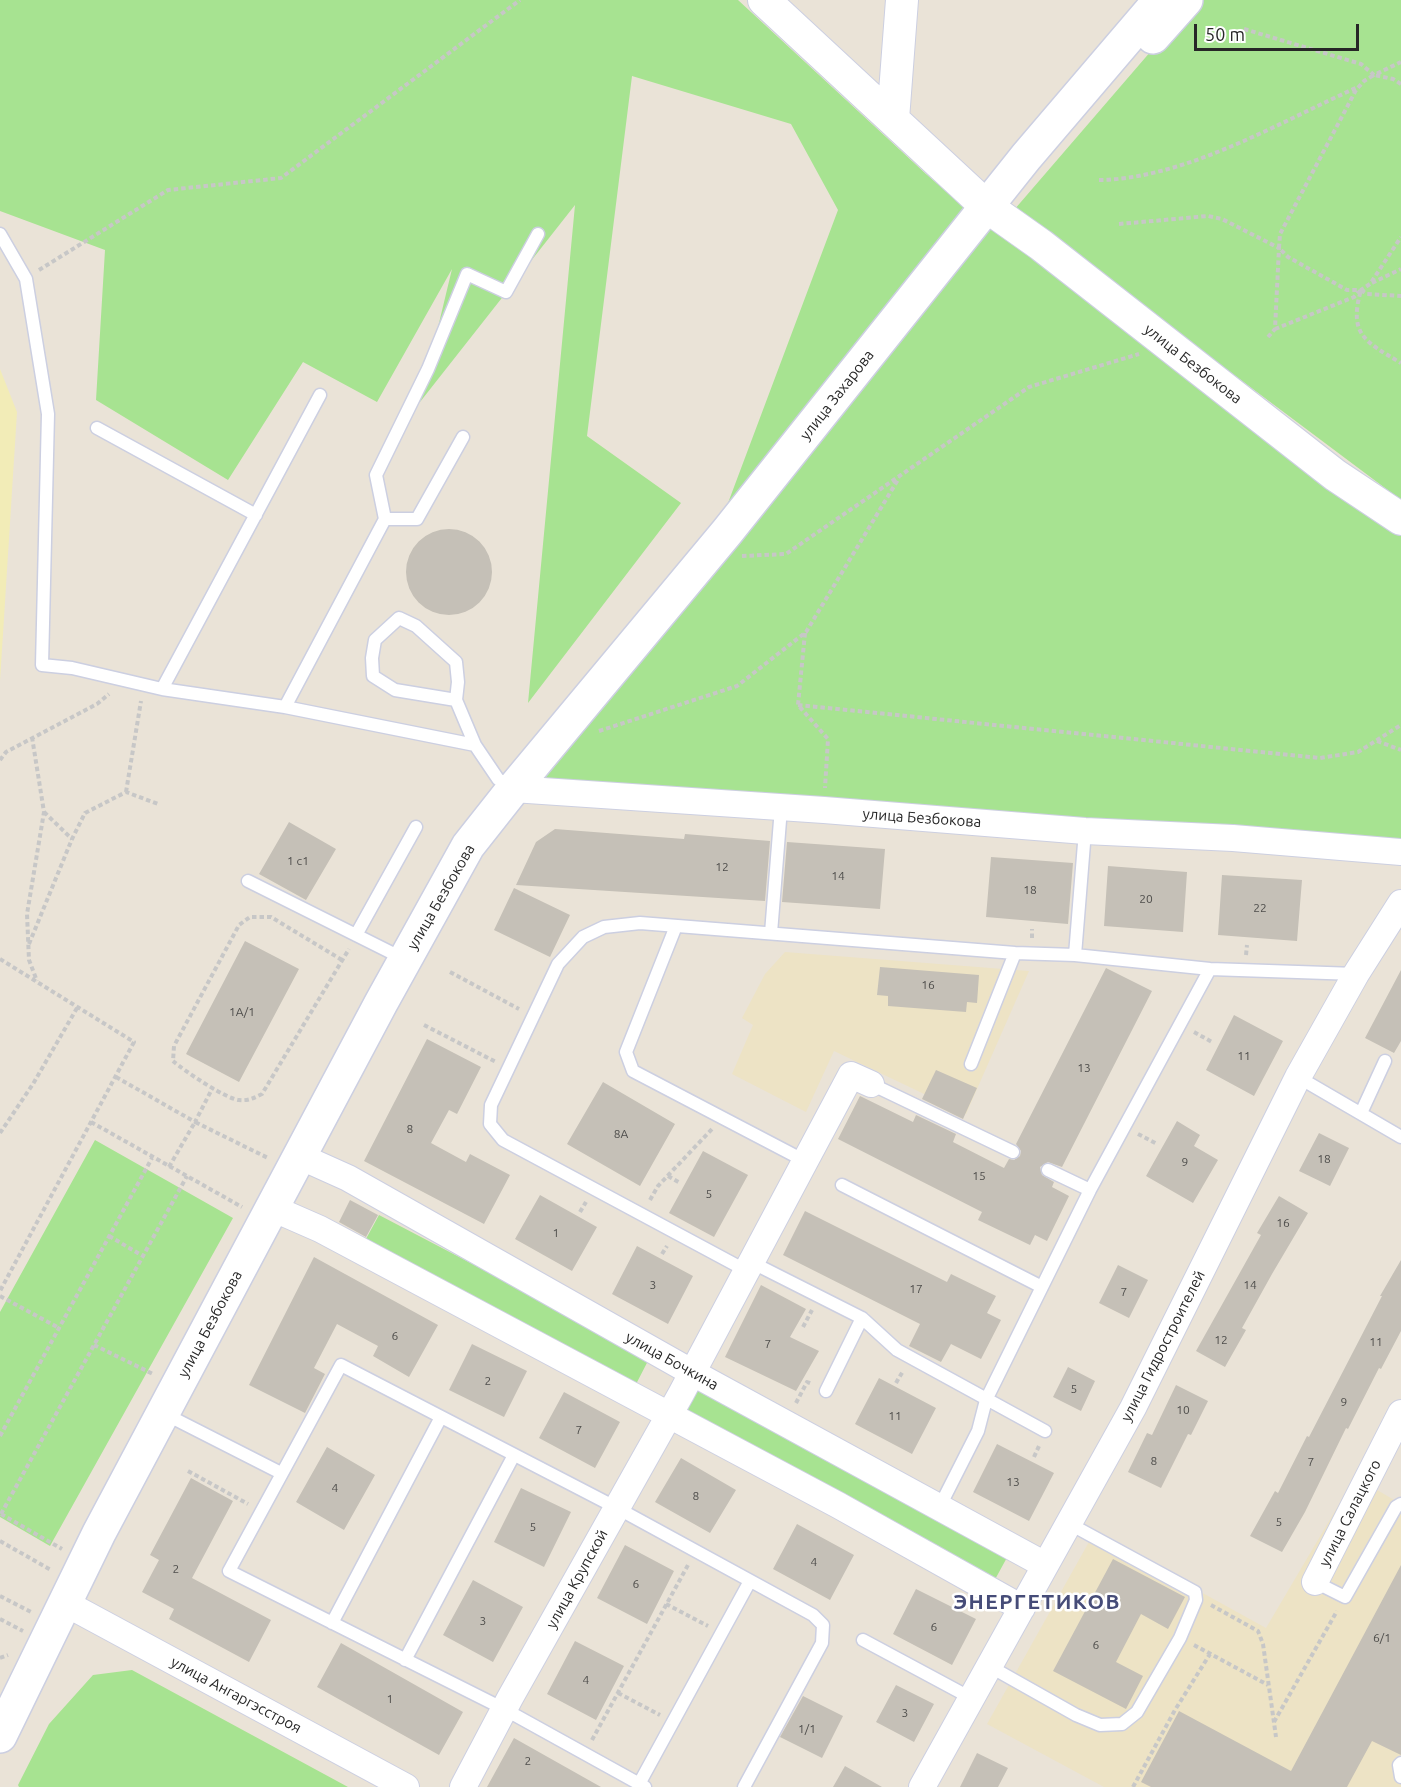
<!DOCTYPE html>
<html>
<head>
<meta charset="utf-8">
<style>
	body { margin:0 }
	#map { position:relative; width:1401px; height:1787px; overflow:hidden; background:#eae3d7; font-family:Ubuntu,sans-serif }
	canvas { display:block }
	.scale { position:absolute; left:1194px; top:24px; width:165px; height:27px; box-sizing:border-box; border:3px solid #272727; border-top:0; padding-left:8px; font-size:18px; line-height:21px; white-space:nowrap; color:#272727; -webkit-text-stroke:4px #fff; paint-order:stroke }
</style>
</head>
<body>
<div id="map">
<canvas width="1401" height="1787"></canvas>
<div class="scale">50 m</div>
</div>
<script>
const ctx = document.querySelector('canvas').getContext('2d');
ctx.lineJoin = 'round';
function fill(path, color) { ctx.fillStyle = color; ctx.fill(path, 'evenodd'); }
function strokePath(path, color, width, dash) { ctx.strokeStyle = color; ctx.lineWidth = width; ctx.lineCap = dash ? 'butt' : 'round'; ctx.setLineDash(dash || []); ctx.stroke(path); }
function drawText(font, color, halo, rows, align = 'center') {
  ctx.font = font + ' Ubuntu,sans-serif'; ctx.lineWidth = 5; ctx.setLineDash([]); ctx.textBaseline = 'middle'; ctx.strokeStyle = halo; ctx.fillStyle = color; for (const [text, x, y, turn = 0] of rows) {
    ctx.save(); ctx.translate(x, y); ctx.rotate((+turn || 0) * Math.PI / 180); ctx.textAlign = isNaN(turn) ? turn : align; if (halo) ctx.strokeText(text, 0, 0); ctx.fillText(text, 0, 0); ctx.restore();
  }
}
fill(new Path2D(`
	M785,952L1029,971L966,1114L834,1051L806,1112L732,1074L753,1025L742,1018L765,974Z
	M1355,1477L1401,1504V1787H1104L987,1724L1094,1533L1266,1628Z`), '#ede3c5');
fill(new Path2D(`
	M0,0H738L926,174L964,207L728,503L838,210L791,124L632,76L587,436L681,503L528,703L575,205L420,402L452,269L377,402L303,362L228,480L96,400L105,250L0,211Z
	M1195,0H1401V500L1014,210Z
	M986,206L1401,519V852L513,789Z
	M95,1140L233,1218L50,1546L0,1517V1312Z
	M379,1215L650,1357L633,1390L361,1248Z
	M697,1388L1010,1552L992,1585L679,1422Z
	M132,1670L348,1787H19L18,1785L49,1724L93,1675Z`), '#a7e391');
fill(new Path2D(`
	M0,369L17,412L0,681Z`), '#f2ecb7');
fill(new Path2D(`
	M406 572a43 43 0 1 1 86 0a43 43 0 1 1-86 0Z
	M289,822L336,849L306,900L259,874Z
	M555,829L684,839L685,834L770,841L765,901L516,885L536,842Z
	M787,842L885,849L880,909L782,902Z
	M991,857L1073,863L1068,924L986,917Z
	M1108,866L1187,872L1183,932L1104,926Z
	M1222,875L1302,880L1297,941L1218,935Z
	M514,888L570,915L550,957L494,930Z
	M245,941L299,969L239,1082L186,1054Z
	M880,967L979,975L977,1003L967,1002L966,1012L888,1006V996L877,995Z
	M1106,968L1152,991L1062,1167L1048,1162L1040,1167L1042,1175L1054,1182L1052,1187L1069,1196L1047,1241L1035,1235L1030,1245L978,1220L982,1212L838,1139L860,1096L913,1122L916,1115L956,1134L953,1142L1004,1168L1009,1159L1014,1160L1020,1156L1021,1151L1016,1144Z
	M1401,970V1041L1394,1053L1365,1038Z
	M1234,1015L1283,1041L1254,1096L1206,1070Z
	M427,1039L481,1067L457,1114L449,1110L431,1143L466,1162L470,1154L510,1175L484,1224L364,1161Z
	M936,1070L977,1088L963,1119L922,1099Z
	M603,1082L675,1124L640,1186L567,1144Z
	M1177,1121L1200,1135L1194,1146L1218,1160L1193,1203L1146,1176Z
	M1319,1133L1349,1148L1330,1186L1299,1171Z
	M703,1151L748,1175L714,1237L669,1213Z
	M540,1195L597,1227L572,1271L515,1239Z
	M1279,1196L1308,1213L1272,1274L1242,1328L1246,1330L1225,1367L1196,1351L1261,1235L1257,1233Z
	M350,1200L378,1215L366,1237L339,1222Z
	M805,1211L947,1282L951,1274L996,1296L987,1313L1001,1320L981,1359L951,1344L941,1362L909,1346L920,1324L783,1255Z
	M637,1246L693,1276L668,1324L612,1294Z
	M314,1257L438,1325L409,1377L373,1356L378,1346L337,1324L314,1368L325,1374L305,1413L249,1385Z
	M1401,1260V1331L1381,1369L1379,1368L1348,1429L1346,1428L1305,1512L1282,1552L1250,1536L1275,1491L1278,1493L1307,1436L1309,1437L1382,1296H1380Z
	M1118,1265L1148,1280L1129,1318L1099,1303Z
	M761,1285L806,1309L790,1337L819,1351L796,1391L725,1357Z
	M472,1344L527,1371L504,1417L449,1390Z
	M1068,1367L1095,1381L1081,1411L1053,1397Z
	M879,1378L936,1408L912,1454L855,1424Z
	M1176,1385L1208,1401L1191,1435L1188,1434L1161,1488L1128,1472L1147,1433L1152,1435Z
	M564,1392L620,1422L595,1468L539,1438Z
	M997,1444L1054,1473L1029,1521L973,1492Z
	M327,1447L375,1475L344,1530L296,1502Z
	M681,1458L736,1490L710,1533L655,1502Z
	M191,1478L233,1501L192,1578L271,1620L249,1662L169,1619L174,1609L142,1592L159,1560L150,1555Z
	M521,1488L571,1512L544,1567L494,1542Z
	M797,1524L854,1555L830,1600L773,1569Z
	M625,1545L674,1571L647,1624L597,1598Z
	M1113,1559L1185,1597L1168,1629L1141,1614L1116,1662L1143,1676L1126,1709L1053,1671Z
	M1401,1565V1755L1372,1741L1347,1787H1151L1141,1782L1179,1711L1291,1771Z
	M473,1580L523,1607L493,1662L443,1635Z
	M916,1589L976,1619L952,1665L893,1634Z
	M575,1641L624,1666L596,1720L547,1694Z
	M341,1643L463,1712L439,1755L317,1687Z
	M896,1685L934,1704L914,1742L876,1722Z
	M803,1696L843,1716L822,1758L780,1737Z
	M514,1738L601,1787H487Z
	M977,1753L1008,1768L998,1787H960Z
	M845,1766L882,1787H833Z`), '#c5c0b7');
const service = new Path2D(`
	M0,234L26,279L48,414L42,665L72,668L162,689L285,707L475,745
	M97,428L256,515
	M385,519H417L463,437
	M162,689L320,395
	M456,700L395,690L373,676L372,658L375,640L399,618L416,626L456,662L458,682L456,700L475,745L498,779L512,788
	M285,707L385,519L376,475L428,369L467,274L506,292L538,234
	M248,881L404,959
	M676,926L626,1052L633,1071L805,1161
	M771,933L781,808
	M356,935L416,827
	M1075,955L1085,831
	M971,1064L1015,953
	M1298,1077L1401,1137
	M871,1084L1013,1152
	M1361,1113L1385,1061
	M1048,1170L1090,1190
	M842,1185L1042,1287
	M751,1262L862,1318L897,1350L1045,1431
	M747,1271L503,1140L490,1124L491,1105L558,964L583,937L604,927L640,923L1015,953L1075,955L1210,969L1356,974
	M826,1391L862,1318
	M165,1414L281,1473
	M939,1508L978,1431L986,1400L1090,1190L1210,969
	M1315,1582L1345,1597L1396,1507L1401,1504
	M332,1623L441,1417
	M863,1640L971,1698
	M405,1660L514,1455
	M989,1666L1076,1715L1100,1725L1122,1724L1137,1712L1180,1638L1196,1600L1195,1592L1068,1523
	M1401,1763L1399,1765L1401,1777
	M639,1784L750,1581
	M645,1787L504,1709L229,1571L341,1365L617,1508L813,1615L823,1625L822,1643L744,1787`);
const minor = new Path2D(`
	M513,789L824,810L1085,831L1233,838L1401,852
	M299,1156L348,1178L693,1373L1045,1565
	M272,1208L320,1229L838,1505L1022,1608
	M1315,1582L1401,1413
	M65,1603L406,1787
	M463,1787L510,1698L681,1394L851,1075L871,1084
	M922,1787L1133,1408L1298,1077L1356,974L1401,903`);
const tertiary = new Path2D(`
	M764,0L986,206L1041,245L1335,475L1401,519
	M893,119L902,0`);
const secondary = new Path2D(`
	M1153,37L1186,0
	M0,1736L99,1533L381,1003L468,846L513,789L727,532L1026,157L1160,0`);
strokePath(service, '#cccfe1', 15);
strokePath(minor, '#cccfe1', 28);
strokePath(tertiary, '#cccfe1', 34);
strokePath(secondary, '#cccfe1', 36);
strokePath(new Path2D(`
	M1244,29L1361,64L1374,75L1401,62
	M1401,84L1393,79L1374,75L1364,81L1356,90L1280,234L1279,248L1288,257L1347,290H1361L1370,284L1401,237
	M1099,180C1185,179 1280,122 1358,87
	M1119,224L1208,216L1222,219L1279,248L1275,329L1268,337
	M39,270L168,190L281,178L520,0
	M1372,283L1401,269
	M1361,290L1367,294L1401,296
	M1275,329L1354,297L1361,290C1348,335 1366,342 1401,363
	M742,556L786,554L1029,387L1139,354
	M805,633L798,705L828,739L825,788
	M798,705L1320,758L1358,752L1401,725
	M599,731L737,686L806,632L899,478
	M32,737L44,812L27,914L29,960L37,981
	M1377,741L1401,750
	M0,760L6,752L97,704L109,694
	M126,792L141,701
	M44,812L72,839
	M1032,938V929
	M29,944L72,839L85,813L126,792L158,804
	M1246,955L1247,945
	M0,959L134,1042L0,1291
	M342,960L271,917H250L239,925L174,1046L173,1061C183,1070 226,1099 239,1100C248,1101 254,1098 262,1094L349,949
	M450,972L519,1009
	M424,1025L496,1062
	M1194,1032L1212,1042
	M116,1077L195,1122L213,1087
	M91,1122L242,1207
	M0,1133L33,1084L77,1008
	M1138,1134L1157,1144
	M169,1167L195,1122L268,1158
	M668,1176L680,1183
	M650,1200L658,1186L712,1129
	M580,1212L586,1202
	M109,1236L143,1256
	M662,1254L667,1246
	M0,1296L59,1328
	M803,1327L812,1310
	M94,1345L153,1374
	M896,1383L903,1371
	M796,1403L807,1382L812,1384
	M0,1436L152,1158
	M1034,1457L1039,1446
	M188,1471L248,1504
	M1,1514L187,1176
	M1,1514L62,1549
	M0,1541L51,1570
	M0,1596L31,1612
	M1055,1597L1078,1609
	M666,1604L708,1626
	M1211,1605L1258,1631L1263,1644L1276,1737
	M0,1619L23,1631
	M1194,1645L1268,1685
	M0,1658L8,1655
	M618,1693L660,1715
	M1274,1722L1337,1611
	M592,1740L688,1565
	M1133,1787L1175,1710L1210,1654`), '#c7c7c7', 4, [4.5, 3]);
strokePath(service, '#fff', 12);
strokePath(minor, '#fff', 26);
strokePath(tertiary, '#fff', 32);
strokePath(secondary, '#fff', 33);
drawText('12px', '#4e4d4b', null, [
	["1 с1",298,861],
	["12",722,867],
	["14",838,876],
	["18",1030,890],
	["20",1146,899],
	["22",1260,908],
	["16",928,985],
	["1А/1",242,1012],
	["11",1244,1056],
	["13",1084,1068],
	["8",410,1129],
	["8А",621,1134],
	["18",1324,1159],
	["9",1185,1162],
	["15",979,1176],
	["5",709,1194],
	["16",1283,1223],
	["1",556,1233],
	["3",653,1285],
	["14",1250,1285],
	["17",916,1289],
	["7",1124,1292],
	["6",395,1336],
	["12",1221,1340],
	["11",1376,1342],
	["7",768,1344],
	["2",488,1381],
	["5",1074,1389],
	["9",1344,1402],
	["10",1183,1410],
	["11",895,1416],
	["7",579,1430],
	["8",1154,1461],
	["7",1311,1462],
	["13",1013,1482],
	["4",335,1488],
	["8",696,1496],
	["5",1279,1522],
	["5",533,1527],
	["4",814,1562],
	["2",176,1569],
	["6",636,1584],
	["3",483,1621],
	["6",934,1627],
	["6/1",1382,1638],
	["6",1096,1645],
	["4",586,1680],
	["1",390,1699],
	["3",905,1713],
	["1/1",807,1729],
	["2",528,1761]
]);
drawText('15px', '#272727', '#fff', [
	["улица Безбокова",1193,364,38],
	["улица Захарова",837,395,-52],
	["улица Безбокова",922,818,4],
	["улица Безбокова",441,897,-60],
	["улица Безбокова",210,1324,-62],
	["улица Гидростроителей",1163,1346,-63],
	["улица Бочкина",672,1361,29],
	["улица Салацкого",1350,1513,-63],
	["улица Крупской",577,1579,-61],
	["улица Ангаргэсстроя",236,1695,28]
]);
ctx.letterSpacing = '1.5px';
drawText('bold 21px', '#464c78', '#fff', [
	["ЭНЕРГЕТИКОВ",1037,1602]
]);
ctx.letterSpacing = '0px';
</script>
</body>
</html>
